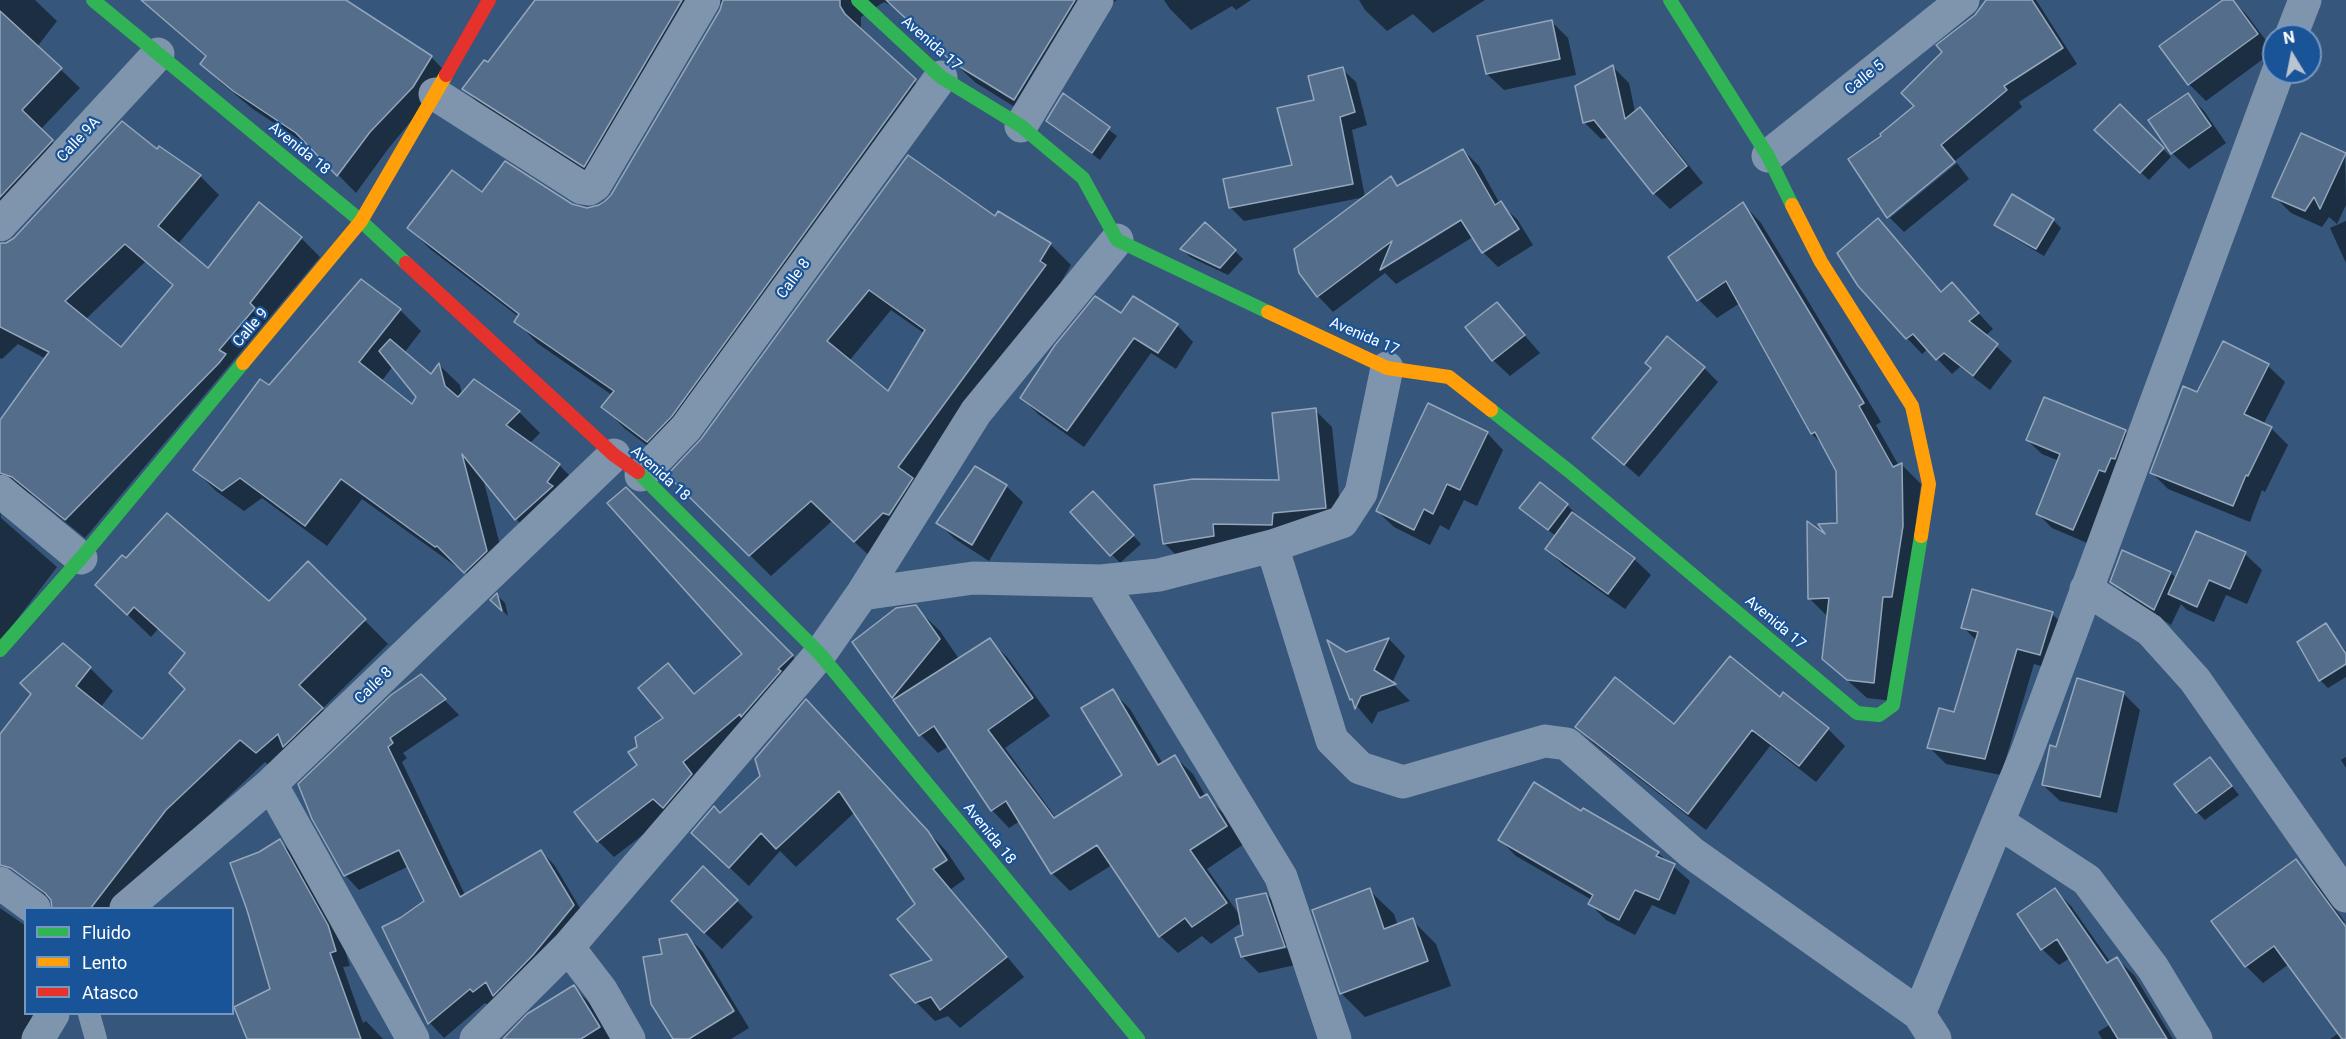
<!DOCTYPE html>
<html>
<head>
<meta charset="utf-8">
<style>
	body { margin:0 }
	#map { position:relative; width:2346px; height:1039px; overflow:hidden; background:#36567b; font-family:Roboto,sans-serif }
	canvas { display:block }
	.legend { position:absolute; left:24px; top:907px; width:210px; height:108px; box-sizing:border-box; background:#195398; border:2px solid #7598c1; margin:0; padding:8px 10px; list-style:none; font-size:18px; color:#fff }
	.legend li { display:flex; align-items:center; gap:12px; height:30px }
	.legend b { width:30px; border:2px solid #7598c1 }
	.north { position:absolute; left:2262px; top:24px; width:60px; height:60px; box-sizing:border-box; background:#195398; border:2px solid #7598c1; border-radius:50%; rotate:350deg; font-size:16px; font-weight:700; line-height:24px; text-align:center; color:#fff }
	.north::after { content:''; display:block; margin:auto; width:21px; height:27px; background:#b9c4d1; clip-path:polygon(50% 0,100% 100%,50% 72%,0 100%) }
</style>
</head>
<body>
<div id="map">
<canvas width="2346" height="1039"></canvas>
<ul class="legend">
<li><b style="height:8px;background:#30b455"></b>Fluido</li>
<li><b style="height:8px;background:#ff9f0a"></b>Lento</li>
<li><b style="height:8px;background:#e5322d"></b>Atasco</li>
</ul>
<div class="north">N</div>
</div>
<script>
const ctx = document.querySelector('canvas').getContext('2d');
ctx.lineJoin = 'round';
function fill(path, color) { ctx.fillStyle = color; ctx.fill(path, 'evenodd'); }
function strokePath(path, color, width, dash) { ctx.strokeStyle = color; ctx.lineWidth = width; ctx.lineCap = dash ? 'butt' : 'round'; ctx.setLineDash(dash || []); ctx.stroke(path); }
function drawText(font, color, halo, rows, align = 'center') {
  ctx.font = font + ' Roboto,sans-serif'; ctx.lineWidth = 4.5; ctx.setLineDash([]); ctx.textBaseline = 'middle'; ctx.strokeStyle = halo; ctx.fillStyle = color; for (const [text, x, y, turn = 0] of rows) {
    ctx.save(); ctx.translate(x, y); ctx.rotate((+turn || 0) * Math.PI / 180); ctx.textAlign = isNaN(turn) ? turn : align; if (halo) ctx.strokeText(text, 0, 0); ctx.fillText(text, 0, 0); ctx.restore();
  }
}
fill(new Path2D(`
	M0,0H35L57,21L37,47L80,88L40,130L71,160L5,232L1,244L5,245L157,151L200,176L219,195L178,244L208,270L260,205L301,238L320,257L85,538L32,495L23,491L0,508V422L46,359L18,344L2,359L0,358ZM145,262L174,287L121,349L85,320Z
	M140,0H343L431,57L449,75L388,149L356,193L313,149L253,109L220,82L202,64L207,58Z
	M537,0H1117L1109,5L1036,120L976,83L894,7L884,2L861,17V28L864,33L936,102L669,462L624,428L603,406L612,395L537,343L516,321L519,317L430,249L409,228L482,194L587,209L599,206L612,195L722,10L724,3L717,4L606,187L486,110L464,89L488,64Z
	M1164,0H1251L1236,10L1232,6L1191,30L1170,9Z
	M1359,0H1485L1433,33L1413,14L1387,31L1365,10Z
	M1990,0H2036L2077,64L2019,102L2022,107L1889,214V218L1850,159L1884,136L1916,106L1945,52Z
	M2225,0H2232L2246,14L2274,51L2206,101L2189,84Z
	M1551,21L1568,38L1576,75L1504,90L1487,74Z
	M1613,67L1629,83L1635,112L1640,109L1656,125L1703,183L1670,209L1654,193L1609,137L1601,139L1584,122Z
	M1342,69L1356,82L1367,125L1352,130L1365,197L1244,221L1230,207L1293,166L1316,101Z
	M2188,95L2204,111L2226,143L2189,169L2172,153Z
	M1063,96L1117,136L1100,160L1048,120Z
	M2120,106L2171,157L2149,180L2104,138Z
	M1463,150L1479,166L1500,204L1517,219L1533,245L1498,267L1483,252L1473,237L1396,284L1385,273L1333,312L1318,296L1300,273L1391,178L1399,187Z
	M2345,154L2346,205L2337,224L2329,217L2322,227L2291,213L2274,196Z
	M908,157L995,218L998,213L1050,244L1071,265L1061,282L1066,287L876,562L832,521L771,576L669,475L702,440ZM891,310L925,334L888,393L849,361Z
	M1957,163L1969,179L1904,232L1890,218Z
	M1743,204L1761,223L1881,422L1876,425L1899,466L1902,465L1921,484L1893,701L1867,698L1824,659L1828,617L1809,598L1829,540L1838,525V470L1823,445L1812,434L1740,303L1717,318L1699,300Z
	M1878,220L1942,293L1952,284L1993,329L1985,336L2012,361L1990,390L1960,367L1952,374L1928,349L1922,354L1907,338Z
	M2053,220L2061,228L2044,256L2004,232L1996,224Z
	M2346,221V263L2330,228Z
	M1182,249L1235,251L1243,259L1228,275L1190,257Z
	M1497,304L1540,353L1510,376L1493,360Z
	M400,310L421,331L404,353L432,377L439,365L460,385L462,395L474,381L519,412L540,433L529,444L559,465L580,486L537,539L516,519L483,478L507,573L486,593L459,566L457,567L362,499L327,546L262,498L244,511L216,491L195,470L269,387ZM393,366L418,397L412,406L381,382Z
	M1122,315L1177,325L1193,342L1176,369L1151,353L1084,447L1038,414L1022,398Z
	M2223,343L2268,366L2285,382L2263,425L2271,428L2288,445L2265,492L2262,490L2250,522L2168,489L2152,473L2197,394Z
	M1704,368L1718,382L1639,477L1594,438Z
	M1315,410L1332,427L1342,524L1289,541L1228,540L1230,552L1181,560L1164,543L1281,482Z
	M2125,431L2139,446L2087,543L2052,528L2038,514L2059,461L2042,454L2027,440Z
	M1487,433L1503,450L1477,506L1464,500L1449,530L1440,525L1430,545L1394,527L1377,511Z
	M1540,484L1567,505L1575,513L1574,515L1634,559L1651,575L1625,609L1563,565L1547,549L1556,536L1529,516Z
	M1006,486L1023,502L989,561L955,539L938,523Z
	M1101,501L1141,544L1120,563L1072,512Z
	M645,507L808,672L670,814L614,857L598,841L639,765L638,747L665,718L668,665L696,695L744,654Z
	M0,509L1,518L57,567L0,642Z
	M2197,533L2245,554L2262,570L2247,604L2226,595L2214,622L2187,610L2181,604L2171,625L2128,598L2111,581L2122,552L2171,573L2177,579Z
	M126,560L269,604L308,563L388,644L322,709L345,732L280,775L265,762L189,834L131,908H54L53,903L26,877L39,837L5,869L0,865V737L90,668L113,691L100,708L142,741L187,689L186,654L158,629L151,637L97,585Z
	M497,595L505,603L508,616L492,600Z
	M915,607L940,631L959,659L989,640L1007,657L1050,716L1005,748L1056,818L1124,776L1112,691L1130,709L1163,764L1175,757L1193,774L1206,797L1224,814L1244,844L1207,869L1241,917L1266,894L1283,911L1300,964L1259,973L1242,956L1245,936L1242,922L1211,944L1202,936L1178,953L1160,936L1112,865L1070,891L1052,873L1020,821L1009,828L992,810L949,746L938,753L921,735L893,697ZM1292,944V947L1259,954V951Z
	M2052,614L2069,630L2057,671L2034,664L2001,775L1946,764L1929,747L1955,713L1977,641L1963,627Z
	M2326,625L2346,651V677L2328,688L2320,680Z
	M1389,639L1405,656L1392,683L1410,701L1378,712L1372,724L1351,699L1346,654Z
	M421,676L459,715L403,753L407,758L402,762L465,895L541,851L555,866L587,920L488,1005L485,1003L444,1038L430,1023L384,927L401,919L426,901L409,866L359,890L345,875L314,818Z
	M2123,693L2140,710L2117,813L2060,801L2043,785L2057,748Z
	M1784,694L1828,729L1845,746L1816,782L1770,746L1706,830L1593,743L1577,727L1674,726L1780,699Z
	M825,720L947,852L965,879L951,889L1024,977L960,1028L948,1016L935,1021L916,1002L934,961L917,904L855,812L796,867L780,851L749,886L693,833L721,814Z
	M2346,757V768L2341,760Z
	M2210,759L2239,795L2205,820L2197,812Z
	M1584,811L1658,853L1690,881L1675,915L1652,905L1635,935L1606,920L1590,904L1592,900L1516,856L1500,840L1582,814Z
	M280,841L294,855L342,941L350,966L343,967L363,1023L366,1021L383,1039H250L257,1037L234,1009L272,990L260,853Z
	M2296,861L2312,878L2345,922L2336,929L2346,943V1039H2330L2339,1033L2289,964L2263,983L2246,966L2213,921Z
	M1369,890L1394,914L1398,926L1412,920L1436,944L1451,986L1365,1017L1341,993Z
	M2055,890L2071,906L2111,963L2117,959L2134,975L2173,1039H2102L2098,1032L2111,1024L2070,958L2059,965L2042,949Z
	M737,901L753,917L722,949L689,918Z
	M0,908L26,926V1014H64L44,1039H0Z
	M686,935L703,952L749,1028L731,1039H675L663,955Z
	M574,987L595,1009L615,1039H519Z`), '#0007');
const building = new Path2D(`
	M141,0H346L432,56L413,87L370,132L337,176L296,133L233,91L200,64L206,56Z
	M535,0H682L584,167L462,89L484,60L488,62Z
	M723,0H840V6L845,14L916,79L672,416L647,442L601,407L614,391L514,322L519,314L407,228L452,170L482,192L505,161L572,204L587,208L599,205L605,201L611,195L720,10Z
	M886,0H1075L1014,100L952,62Z
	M1986,0H2032L2063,48L2004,86L2007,90L1941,145L1955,162L1887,218L1848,159L1881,136L1880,134L1914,106L1901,93L1942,52L1936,45L1975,15Z
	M2223,0H2233L2258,34L2188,85L2159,46Z
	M0,11L62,68L22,110L53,140L0,197Z
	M1552,20L1560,59L1486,74L1477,36Z
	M1613,65L1625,119L1640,107L1687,166L1653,194L1594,120L1583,123L1575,86Z
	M1343,67L1355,112L1340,117L1353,184L1229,208L1223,179L1292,165L1277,108L1314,100L1308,76Z
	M1063,93L1110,127L1092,153L1046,121Z
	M2188,93L2211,126L2171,154L2148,120Z
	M2120,104L2164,148L2140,173L2094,130Z
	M122,121L157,149L159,146L201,175L158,226L208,268L259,202L302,237L250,303L255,308L219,350L226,354L219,363L65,520L12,477L0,473V420L49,352L0,327V243H6L14,238ZM125,244L173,285L121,347L65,301Z
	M2301,133L2346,153L2320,209L2314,197L2305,211L2272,197Z
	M1463,149L1495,205L1501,201L1519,229L1482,253L1461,220L1380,270L1392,241L1317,297L1299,273L1294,249L1391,176L1397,186Z
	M908,155L995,216L998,211L1051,243L1040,261L1046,265L898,467L913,478L889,515L883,513L854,542L811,501L749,556L667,475L701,439ZM869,290L925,330L888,391L827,341Z
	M2012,194L2054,219L2036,249L1994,225Z
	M1743,202L1864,403L1859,406L1893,467L1902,463L1903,526L1892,597H1883L1874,683L1847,680L1822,659L1829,598L1808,599L1807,521L1825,534L1818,524L1837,523L1836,471L1815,432L1811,434L1726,281L1697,301L1668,257Z
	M1878,218L1941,292L1952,282L1979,313L1969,321L1998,344L1973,376L1944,353L1936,360L1913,334L1906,339L1858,286L1837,253Z
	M1205,222L1236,250L1220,268L1180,249Z
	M361,279L401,309L359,362L412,404L416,397L379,351L390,339L431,374L439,363L445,386L458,397L474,379L520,411L506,425L560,464L547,482L553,486L515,520L462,454L487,551L464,573L437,546L435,547L341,479L305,526L240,478L222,491L193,470L260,379L269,385Z
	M1095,296L1121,313L1133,296L1178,324L1158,353L1134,338L1067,431L1020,398L1055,345Z
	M1497,302L1525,335L1492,361L1465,327Z
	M1667,336L1705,367L1624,465L1592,438L1651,368L1645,363Z
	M2223,341L2269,364L2244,414L2272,427L2248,476L2246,475L2233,506L2150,473L2183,386L2197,392Z
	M2044,397L2126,430L2115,459L2111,458L2105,472L2099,470L2073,530L2036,514L2060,454L2026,440Z
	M1428,403L1488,432L1460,490L1447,484L1433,514L1424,509L1414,530L1376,511Z
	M1316,408L1326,508L1273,513L1272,525L1213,524L1214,536L1163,544L1154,485L1193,479L1279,480L1272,413Z
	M975,466L1007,485L972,545L936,523Z
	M1540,482L1568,504L1548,530L1519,508Z
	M626,487L793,655L778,669L781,671L741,717L740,714L683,762L692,774L663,808L653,799L597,842L574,812L637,765L628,752L637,747L635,737L663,718L638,688L668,663L694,694L742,654L607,503Z
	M1093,491L1134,535L1110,556L1070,512Z
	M1572,512L1635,558L1608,594L1545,549Z
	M167,513L269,601L308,561L366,619L299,685L323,708L283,747L278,734L256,753L240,740L166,810L90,909H52L51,900L45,893L11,868L0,865V734L31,694L20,683L63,643L91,667L76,686L142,739L185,689L169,673L185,653L134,607L127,615L95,585L122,555L126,558Z
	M2196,531L2246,552L2230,589L2209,580L2197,607L2168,594Z
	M2122,550L2171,572L2154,610L2110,582Z
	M1972,589L2053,612L2040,655L2017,649L1985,759L1927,748L1939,708L1954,712L1978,632L1961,628Z
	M497,593L502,611L490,600Z
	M916,605L940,639L892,698L852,642L896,608Z
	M2326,623L2346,654V664L2319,681L2297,642Z
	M990,638L1033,698L988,730L1054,818L1122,775L1081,708L1113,689L1158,765L1175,755L1200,798L1207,794L1227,826L1190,850L1227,903L1192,927L1185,918L1159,937L1097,845L1051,874L1006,801L991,811L934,726L919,736L893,700Z
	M1389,638L1374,670L1396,684L1361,696L1355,709L1352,699L1350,700L1327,640L1346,652Z
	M1730,656L1780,697L1783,692L1829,728L1799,766L1752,730L1688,814L1575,727L1615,677L1674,724Z
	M421,674L446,699L390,738L393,743L388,747L460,897L541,850L574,905L533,955L493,996L486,982L473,992L470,989L428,1024L382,927L400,918L424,901L399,850L344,876L312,819L298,784L391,695Z
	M2077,678L2124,692L2100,797L2042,785L2050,745L2056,747Z
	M806,699L928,831L947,860L933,869L1007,957L940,1010L931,997L915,1003L890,975L932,960L897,919L915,904L839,791L776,849L761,833L729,868L691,833L714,806L720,813L760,776L755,759Z
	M2210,757L2232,786L2196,813L2174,784Z
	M1534,782L1581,811L1583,808L1659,852L1656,856L1675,864L1659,900L1635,890L1619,920L1588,904L1593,895L1498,840Z
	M280,839L328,925L336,951L330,953L361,1039H247L234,1007L270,989L247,910L230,863L259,852Z
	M2296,859L2346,927V1039H2342L2274,946L2245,967L2211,921Z
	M703,866L738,900L704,933L671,901Z
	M1370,888L1384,929L1413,918L1428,961L1340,994L1312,910Z
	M2055,888L2107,963L2117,957L2167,1039H2118L2057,939L2041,950L2017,914Z
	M1266,893L1285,947L1241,957L1235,938L1243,935L1236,899Z
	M687,934L734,1011L689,1039H673L651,1004L643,957L662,954L659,939Z
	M574,985L600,1027L581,1039H503L527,1014Z`);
fill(building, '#536d8a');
strokePath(building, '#94a6bb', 1.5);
strokePath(new Path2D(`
	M89,1014L96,1039`), '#7f95ad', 22);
strokePath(new Path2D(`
	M2291,36L2305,0
	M435,94L582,188L589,189L595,185L704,0
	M1021,126L1097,0
	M1768,156L1963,0
	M0,225L158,54
	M641,475L686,428L941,77
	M0,491L81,558
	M1272,546L1332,740L1360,768L1403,782L1545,741L1567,744L1692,853L1919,1014L1935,1039
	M1101,581L1281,877L1335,1039
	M2086,589L2150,630L2195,680L2346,896
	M862,594L973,578L1101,581L1159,575L1272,546L1342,522L1361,493L1387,368
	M271,784L413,1039
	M1998,822L2087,880L2153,968L2196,1039
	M0,883L34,908
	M126,908L271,784L614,455
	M568,947L601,990L629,1039
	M1919,1014L2026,754L2278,72
	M38,1039L53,1014
	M476,1039L568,947L820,654L862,594L976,412L1117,240`), '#7f95ad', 33);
strokePath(new Path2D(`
	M93,0L361,221L406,263
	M858,0L941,77L1021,126L1083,178L1117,240L1268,312
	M1670,0L1768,156L1792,205
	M1491,410L1569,471L1857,713L1879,715L1893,705L1921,536
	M638,472L820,654L1138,1039
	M0,650L81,558L243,363`), '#30b455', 14);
strokePath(new Path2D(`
	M1792,205L1821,262L1912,406L1929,484L1921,536
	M1268,312L1387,368L1449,377L1491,410
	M243,363L361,221L446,75`), '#ff9f0a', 14);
strokePath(new Path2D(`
	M446,75L489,0
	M406,263L614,455L638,472`), '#e5322d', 14);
drawText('15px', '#fff', '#195398', [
	["Avenida 17",931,44,41],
	["Calle 5",1865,78,-39],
	["Calle 9A",79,140,-47],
	["Avenida 18",299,149,39],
	["Calle 8",794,279,-54],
	["Calle 9",251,328,-50],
	["Avenida 17",1364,337,23],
	["Avenida 18",660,474,42],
	["Avenida 17",1775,623,40],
	["Calle 8",374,686,-44],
	["Avenida 18",989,834,51]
]);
</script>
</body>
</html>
